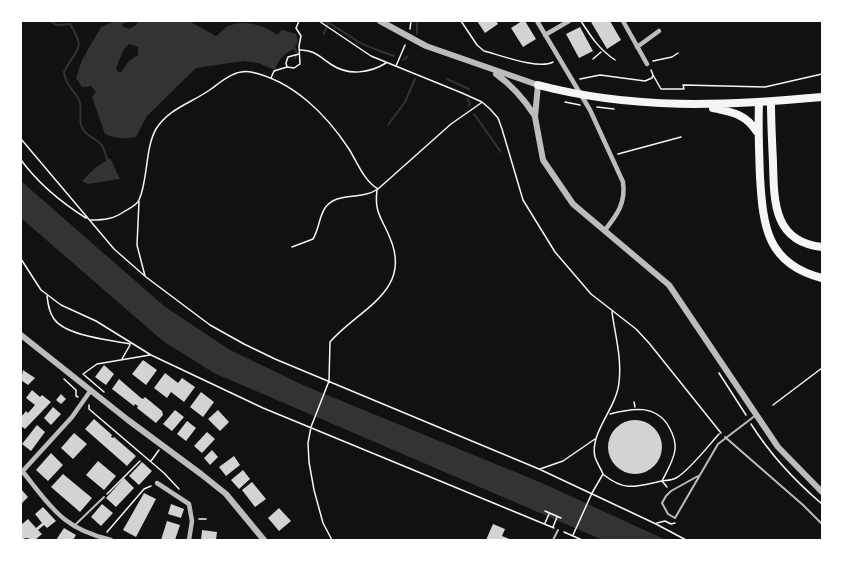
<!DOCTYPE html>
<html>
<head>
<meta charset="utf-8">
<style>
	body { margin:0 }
	#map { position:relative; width:843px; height:561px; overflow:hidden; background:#111; font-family:Lora,serif }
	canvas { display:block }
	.frame { position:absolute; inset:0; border:22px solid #fff; pointer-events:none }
</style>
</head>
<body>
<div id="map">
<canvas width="843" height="561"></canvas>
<div class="frame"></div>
</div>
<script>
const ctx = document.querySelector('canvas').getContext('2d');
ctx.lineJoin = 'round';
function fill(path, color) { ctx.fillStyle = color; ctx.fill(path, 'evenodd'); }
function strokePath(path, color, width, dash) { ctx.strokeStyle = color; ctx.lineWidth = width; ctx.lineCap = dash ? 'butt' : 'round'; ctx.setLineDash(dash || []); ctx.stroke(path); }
fill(new Path2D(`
	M115,21H132L122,24V26L129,29L136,25L138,21H189L216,36C220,33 224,28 228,26C244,19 265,25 277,35L282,30L296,34L298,41L294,49C284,54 279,58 275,70L258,63L244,61L196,68L147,116L136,137C124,139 116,139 105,134L92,97L96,92L91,86L82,87L76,78L82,60L101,27ZM129,44L138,47V55L129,61L121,72H118L116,68L124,49Z
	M110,158L120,179L88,184L82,181L95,168Z
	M21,181L164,306L230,350L305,386L542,483L666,540H603L214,373L163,341L21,218Z`), '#333');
strokePath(new Path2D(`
	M50,21L57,25L70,24
	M324,21C336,26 346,34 357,41C369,48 381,51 394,56
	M70,24C87,52 76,47 64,72C67,88 73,88 79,100C83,108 78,121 82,128C91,143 102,134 107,160
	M324,34L328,23
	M417,34V21
	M295,48L296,52
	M295,58L296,56
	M403,60L408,56
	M447,79L469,89
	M467,99L470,103L469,106
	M474,114L501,152
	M388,125L405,102L415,79`), '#333', 2);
fill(new Path2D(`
	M477,21H496L498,24L485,33Z
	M522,21H525L536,39L523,47L511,28Z
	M592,21H610L621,40L607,49L591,22Z
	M580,27L593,51L579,58L566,34Z
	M143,360L157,370L146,385L132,374Z
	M104,365L114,374L106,385L95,377Z
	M23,370L35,378L28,385L21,380Z
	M165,373L178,383L182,378L195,387L184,402L171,392L167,398L154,388Z
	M119,379L141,398L143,399L145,397L162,411L163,415L156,423L137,408L138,406L135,404L134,406L112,389Z
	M32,390L40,397L42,395L51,402L25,429L21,426V414L23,415L26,411L28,413L35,405L26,398Z
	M201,392L214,402L203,417L190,407Z
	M61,394L66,399L61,404L56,400Z
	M53,407L61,414L51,425L44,418Z
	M175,410L184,417L172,431L163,424Z
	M218,410L229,422L220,431L208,419Z
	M94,419L112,435L111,437L113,438L114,437L136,456L127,466L85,429Z
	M608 447a27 27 0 1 1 54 0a27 27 0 1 1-54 0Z
	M187,421L196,428L186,441L177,434Z
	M37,425L45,432L31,451L22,444Z
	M207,432L215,439L202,453L194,446Z
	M74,433L87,444L73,459L61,448Z
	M212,450L218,457L210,465L204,458Z
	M51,453L63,465L48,481L36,470Z
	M234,456L240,465L226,476L219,467Z
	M98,461L116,476L104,490L86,475Z
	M142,462L152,471L139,485L129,476Z
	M243,470L250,479L239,489L231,480Z
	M63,474L92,498L80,512L51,487Z
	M124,478L134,488L116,507L106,498Z
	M252,482L266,499L255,507L242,490Z
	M21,489L28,497L21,504Z
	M144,493L156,499L136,537L123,530Z
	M102,504L113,513L101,526L91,517Z
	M171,504L184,509L181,518L168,514Z
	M43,507L56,521L47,528L44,525L38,530L42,534L35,540L26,538L21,540V525L28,519L36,528L42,523L35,514Z
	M279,508L291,521L279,531L268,518Z
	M167,521L180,525L175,540H161Z
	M493,524L505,529L502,536L512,540H486Z
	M64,528L76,535L73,540H56Z
	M202,530L217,532L216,540H201Z`), '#d3d3d3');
strokePath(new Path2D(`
	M319,21L371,56L462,93L482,102L490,109L498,118L502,129L523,200L555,252L591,294L636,329L649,343L721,433
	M461,21L477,45L484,51C500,55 539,70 553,62
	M581,21C591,37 599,49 615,60
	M410,29L411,21
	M299,50C314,49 321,58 332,65C349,76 370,73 386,63
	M593,59L601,52
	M653,61L672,57L678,53
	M396,66L405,45
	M287,67L286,63L288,57L299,54
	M653,75L661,89H684L683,85L765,87L822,74
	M271,78L274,71L287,67L294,68L300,64L299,46L301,36L296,28L299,21
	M580,79L600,75L645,81L652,78L653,75L651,70
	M565,102L580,105
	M597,107L614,109
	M21,139L114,249L146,277L210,325L244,344L275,359L539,469L656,524L686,540
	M618,154L681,137
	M21,160C38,183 62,203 86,218
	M139,201L137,245L145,276
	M91,220C104,220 114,219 125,211C130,208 137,205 139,200C148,181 145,148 156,129C169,108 192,103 211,89C222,81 235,69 251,72C293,81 326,114 349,149C357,162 364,181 378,189
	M292,247L313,239C319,229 319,217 325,208C337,191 360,201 378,189L451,124L481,103
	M21,259L41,290L61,305L96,321L151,355L263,408L554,528
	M47,296C48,304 49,312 54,319C66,336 110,340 130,344
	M122,359L130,345
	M719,373L746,415
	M64,379L76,390V396L78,397
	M104,392L83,374L97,364L150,355
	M634,402L635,407
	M89,405V409L164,473L179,489
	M773,405L822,368
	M610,414C632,408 656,404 669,427C673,434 676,442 675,450C673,462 667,471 662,481L667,487
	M751,424C770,454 795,481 822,504
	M151,461L159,450
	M540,469L563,461L595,439
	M604,475C624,491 635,487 657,482C663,480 671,481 676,478C689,471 709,445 719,434
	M107,494L140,461
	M545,511L561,518
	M199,519H206
	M545,523L549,514
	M657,523L665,521L671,524L675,523
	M553,527L557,517
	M107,532L144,489L151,486
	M564,532L582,540
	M573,535L592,493L603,474C601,469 597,463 595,457C589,433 617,408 619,382C622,358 615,335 612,312
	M332,540L323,523L314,490L309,462L308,443L311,427L329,381L330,342C358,309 413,292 390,238C382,218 374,213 377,190`), '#f5f5f5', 1.5);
strokePath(new Path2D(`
	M725,437L803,505L822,524
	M698,476L671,491L666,496L662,503L668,514L675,518L718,444L756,415
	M75,525L104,497
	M553,540L558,530`), '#bcbcbc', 2);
strokePath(new Path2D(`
	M537,21L590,110L623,182C626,203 617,215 605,230
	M623,21L647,64
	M545,35L569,21
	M637,47L659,31
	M23,472C52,508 63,529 111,540
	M21,473L72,417L91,390
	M157,483L189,504L192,521L189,540`), '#bcbcbc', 4.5);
strokePath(new Path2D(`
	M380,21L426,46L538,85L535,117L543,160L573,204L669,285L778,447L822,492
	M496,74C513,86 524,99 535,116
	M21,335L128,420L201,474L226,494L264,540`), '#bcbcbc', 6);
strokePath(new Path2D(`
	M538,85C633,110 725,106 822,97
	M771,102C771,122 772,142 773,162C774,201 773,242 822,247
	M759,103C758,128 759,152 760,177C763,227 767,264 822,278
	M713,108C732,112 746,114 757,132`), '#f5f5f5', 8);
</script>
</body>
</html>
